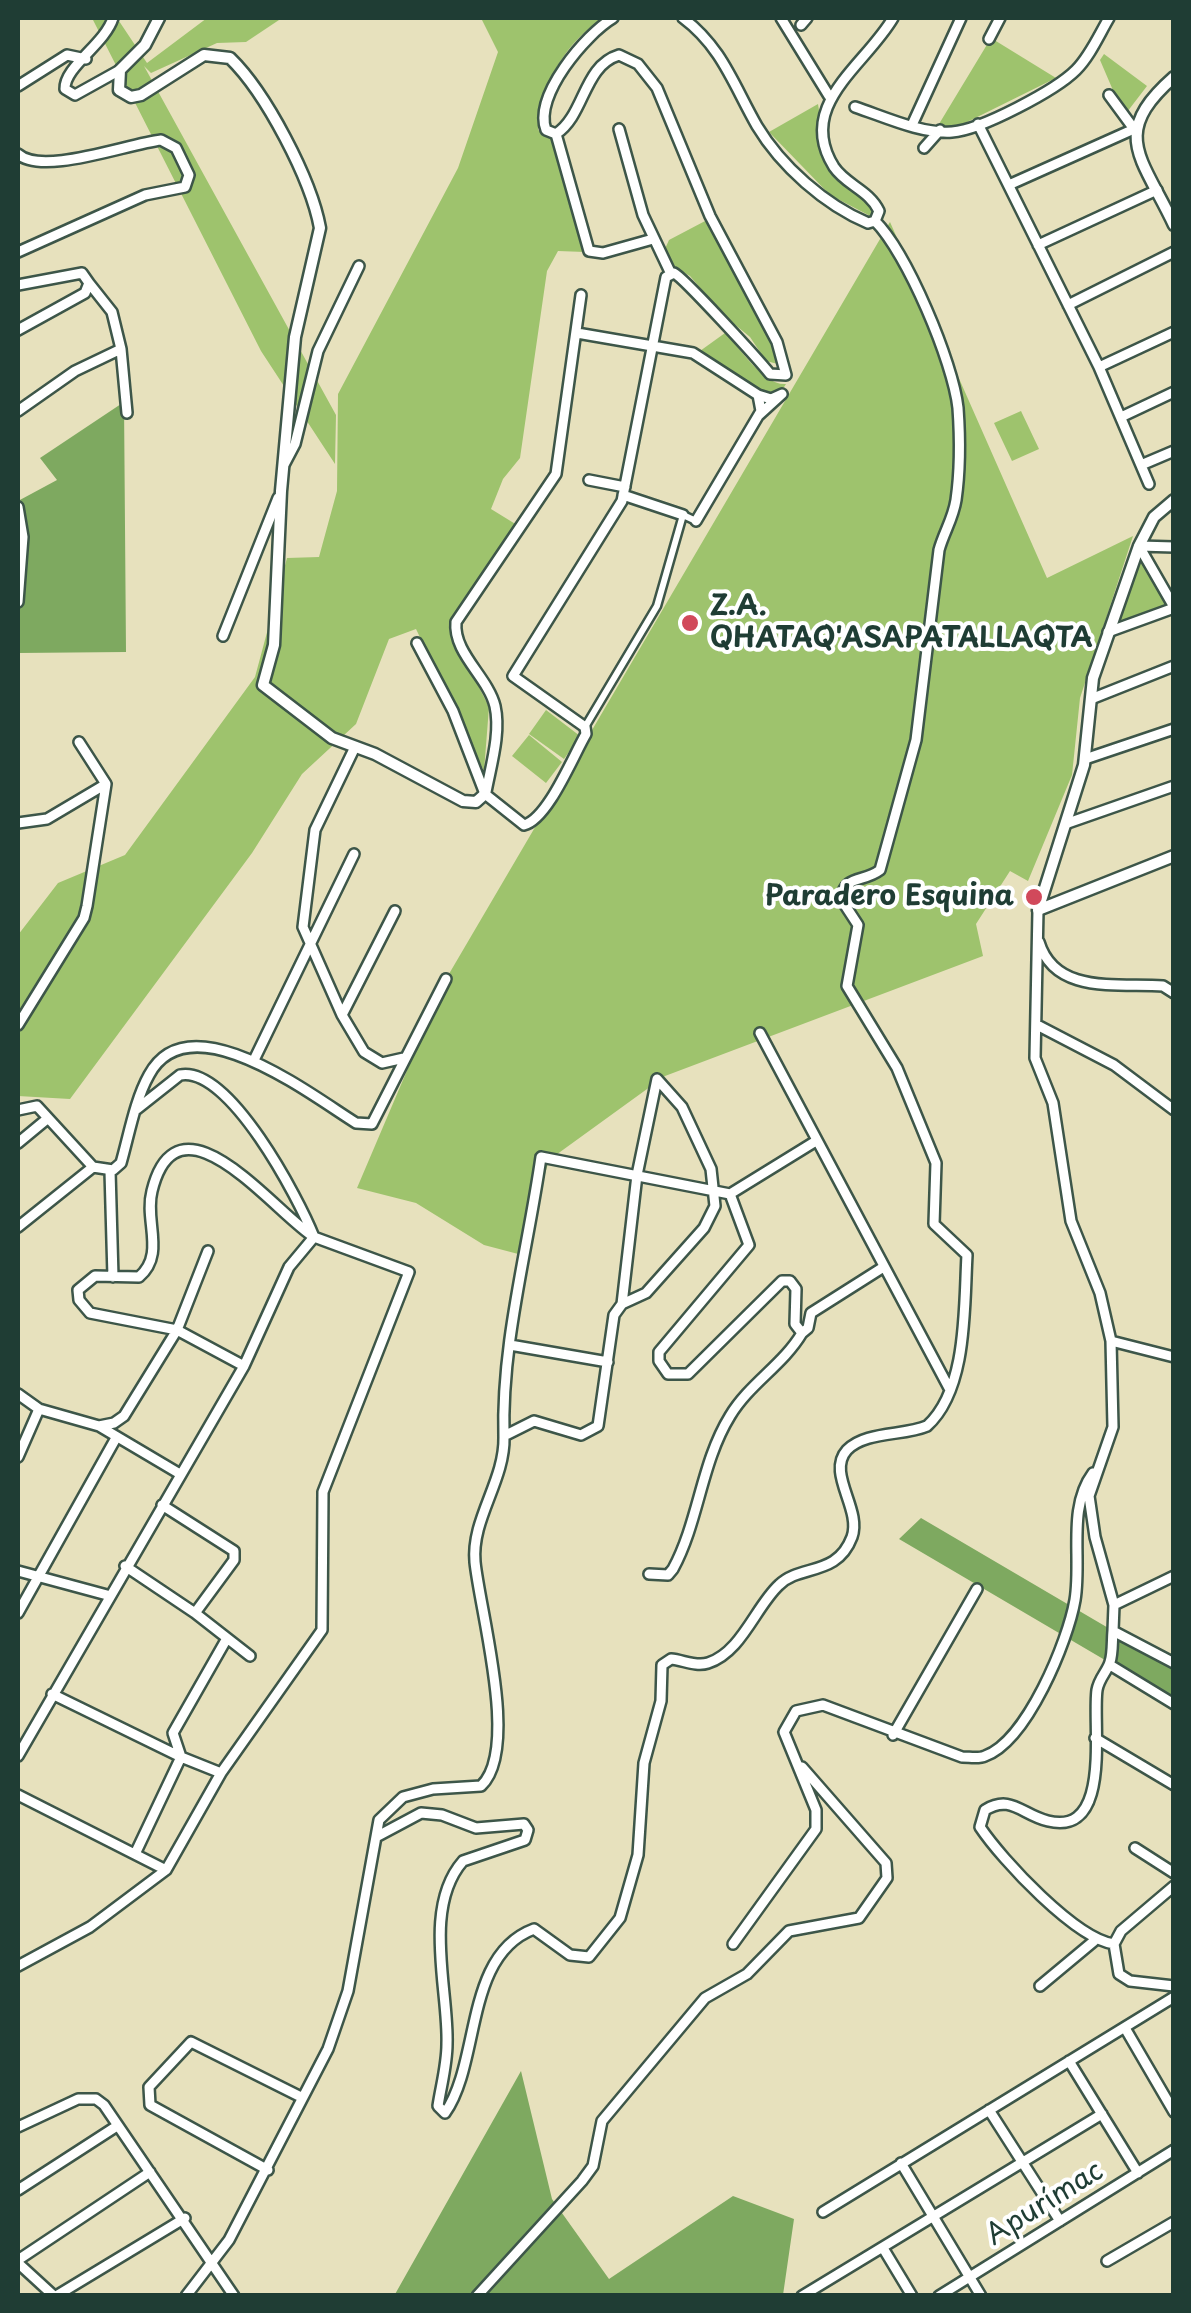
<!DOCTYPE html>
<html>
<head>
<meta charset="utf-8">
<style>
	body { margin:0 }
	#map { position:relative; width:1191px; height:2313px; overflow:hidden; background:#e7e1bd; font-family:"Playpen Sans",sans-serif }
	canvas { display:block }
	.frame { position:absolute; inset:0; border:20px solid #1f3d34; pointer-events:none }
</style>
</head>
<body>
<div id="map">
<canvas width="1191" height="2313"></canvas>
<div class="frame"></div>
</div>
<script>
const ctx = document.querySelector('canvas').getContext('2d');
ctx.lineJoin = 'round';
function fill(path, color) { ctx.fillStyle = color; ctx.fill(path, 'evenodd'); }
function strokePath(path, color, width, dash) { ctx.strokeStyle = color; ctx.lineWidth = width; ctx.lineCap = dash ? 'butt' : 'round'; ctx.setLineDash(dash || []); ctx.stroke(path); }
function drawText(font, color, halo, rows, align = 'center') {
  ctx.font = font + ' "Playpen Sans",sans-serif'; ctx.lineWidth = 8; ctx.setLineDash([]); ctx.textBaseline = 'middle'; ctx.strokeStyle = halo; ctx.fillStyle = color; for (const [text, x, y, turn = 0] of rows) {
    ctx.save(); ctx.translate(x, y); ctx.rotate((+turn || 0) * Math.PI / 180); ctx.textAlign = isNaN(turn) ? turn : align; if (halo) ctx.strokeText(text, 0, 0); ctx.fillText(text, 0, 0); ctx.restore();
  }
}
fill(new Path2D(`
	M92,18H117L147,63L207,18H282L246,42L217,43L151,73L144,66L336,415L335,464L261,351Z
	M481,18H604C568,39 538,87 538,130L552,139L585,252L558,251L547,271L520,458L503,479L491,509L517,525L452,620L451,632L489,707L484,771L416,629L389,639L356,724L302,774L252,853L70,1099L18,1096V935L58,883L125,855L255,677L287,558L319,557L337,491L338,394L458,168L498,52Z
	M991,38L1056,78L953,129L939,124Z
	M1104,54L1147,86L1124,116L1100,60Z
	M818,104L828,165L876,208L874,218L830,195L769,132Z
	M707,220L776,349L778,364L766,361L750,337L722,314L690,276L672,266L664,251L669,240Z
	M890,222L1047,578L1133,536L1080,698L1072,775L1028,881L1010,871L976,924L983,956L665,1076L549,1160L522,1255L484,1245L416,1203L357,1188L446,979Z
	M725,333C741,349 764,386 786,384L780,393L759,391L700,351Z
	M1021,411L1039,449L1012,461L994,423Z
	M1139,546L1173,608L1108,632Z
	M546,710L580,736L564,759L529,734Z
	M529,735L562,762L546,783L512,756Z`), '#9ec36d');
fill(new Path2D(`
	M124,402L126,652L18,653V501L57,480L40,458Z
	M921,1518L1173,1666V1700L899,1539Z
	M521,2071L552,2199L609,2279L733,2196L794,2219L783,2295L394,2296Z`), '#7ea960');
const pedestrian = new Path2D(`
	M585,727L657,606L683,515L696,521`);
const minor = new Path2D(`
	M113,18C105,44 64,67 65,89L75,95L120,70
	M683,18C722,47 734,86 757,126C781,166 825,205 868,223L875,221L879,211C869,190 846,185 834,167C795,105 865,66 893,18
	M781,18L829,96
	M801,25L807,18
	M989,39L1000,18
	M18,86L67,55L86,59
	M855,107C885,117 921,134 952,132C981,130 1056,90 1076,70C1090,56 1099,35 1109,18
	M978,124L1099,367L1149,484
	M912,125L961,18
	M619,129L643,215L671,274
	M556,134L589,251L603,253L653,239
	M924,148L940,130
	M18,154C42,176 127,144 161,140L176,148L189,175L185,187L145,195L18,252
	M1011,184L1134,129L1109,95
	M1038,245L1157,190
	M18,285L82,273L89,283L85,293L18,330
	M1068,305L1174,252
	M577,333L693,353L758,395L761,411L696,521
	M121,349L127,413
	M1099,367L1174,332
	M758,395L771,399L782,394L759,415
	M18,411L75,371L121,349L112,312L89,283
	M1121,417L1174,392
	M285,463L295,444L318,351L359,266
	M1141,465L1174,451
	M589,480L625,487
	M623,495L683,515
	M18,507L23,537L18,602
	M1139,546L1174,607
	M1139,546L1174,547
	M1108,632L1174,608
	M223,636L278,498
	M417,643L453,711L485,794L524,825C548,819 573,756 586,734L585,727L513,676L622,501L666,277L674,273C683,277 759,360 770,374L786,375L777,342L710,216L657,88L638,64L619,55C583,66 585,115 556,134L546,130C533,96 586,34 613,18
	M1091,699L1174,666
	M355,747L315,830L303,927L342,1015L364,1052L382,1063L404,1058
	M1085,759L1174,729
	M486,792C491,765 501,733 495,706C488,677 453,653 456,622L556,474L581,295
	M18,823L47,819L106,784
	M1068,823L1174,786
	M1038,910L1035,1058L1053,1103L1071,1221L1100,1293L1111,1341L1113,1427L1089,1496L1095,1537L1114,1605L1113,1631L1174,1663
	M1039,942C1055,995 1118,983 1163,986L1174,993
	M342,1015L395,911
	M18,1025L84,918L87,906L106,784L79,742
	M1039,1026L1114,1065L1174,1110
	M760,1033L949,1388
	M254,1060L354,854
	M18,1110L37,1106L93,1167L113,1170L121,1163C129,1135 135,1100 149,1075C189,1000 311,1095 356,1123L372,1124L446,979
	M18,1143L47,1119
	M110,1171L113,1277
	M730,1194L749,1245L659,1352V1361L668,1374H688L782,1281H790L796,1289L795,1324L802,1333L808,1328L811,1313L882,1268
	M18,1227L93,1167
	M208,1251L177,1330L244,1366
	M622,1304L637,1175L657,1079
	M1111,1341L1174,1357
	M510,1345L608,1362
	M18,1394L39,1409L99,1426L114,1423L124,1416L177,1330L90,1313L79,1300L78,1290L95,1276L139,1277C166,1254 144,1221 152,1191C178,1085 275,1213 314,1237C299,1199 229,1065 180,1075L137,1109
	M99,1426L180,1474
	M504,1436L534,1421L581,1435L598,1426L614,1315L622,1304L646,1293L704,1228L715,1206L711,1169L682,1107L657,1079
	M18,1457L39,1409
	M162,1505L234,1551V1560L195,1613L250,1656
	M125,1566L195,1613
	M18,1571L107,1595
	M649,1574L668,1575L673,1569C699,1521 701,1463 730,1416C749,1384 783,1365 802,1333
	M1114,1605L1174,1576
	M18,1613L116,1438
	M1113,1631C1112,1641 1113,1653 1110,1662C1107,1672 1099,1678 1097,1690C1092,1724 1113,1837 1048,1821C1022,1815 1011,1794 985,1810L980,1827C1002,1860 1076,1939 1114,1944
	M1110,1665L1174,1704
	M52,1694L181,1757L135,1854
	M893,1735L977,1589
	M1095,1738L1174,1785
	M18,1756L244,1366L289,1267L314,1237L409,1272L323,1492L322,1630L221,1773L166,1870L90,1927L18,1966
	M221,1773L181,1757L173,1733L226,1640
	M18,1795L166,1870
	M376,1837L421,1813L442,1815L476,1828L524,1824L528,1830L525,1840L463,1861C422,1908 449,1991 447,2044C447,2065 441,2086 438,2106L445,2113C481,2062 464,1955 534,1929L570,1955L589,1957L620,1918L638,1855L644,1763L661,1701L662,1665L671,1659C683,1660 696,1667 708,1663C741,1653 756,1606 779,1585C800,1564 837,1577 852,1537C862,1509 826,1473 847,1450C865,1431 904,1436 927,1426C968,1389 964,1305 967,1255L934,1224L936,1163L897,1068L847,986L858,925L841,899C845,874 863,883 880,870L916,740L939,550C944,532 953,519 956,500C960,472 960,436 958,408C953,362 907,253 875,221
	M1135,1848L1174,1873
	M1174,1886L1121,1931L1114,1944L1119,1974L1130,1981L1174,1986
	M733,1944L816,1829V1810L784,1732L796,1711L823,1705L962,1757C970,1757 979,1759 985,1756C1027,1741 1068,1641 1075,1600C1082,1558 1067,1508 1093,1473
	M1040,1986L1094,1941
	M1125,2028L1174,2112
	M1069,2061L1138,2173
	M989,2110L1060,2221
	M18,2127L78,2099H96L104,2105L234,2296
	M901,2163L981,2296
	M268,2170L150,2105L149,2087L191,2042L301,2097
	M18,2190L117,2126
	M823,2212L1174,1997
	M883,2248L912,2296
	M18,2260L150,2172
	M1107,2261L1174,2222
	M18,2263L54,2296
	M56,2296L185,2218
	M186,2296L229,2240L328,2049L348,1991L379,1820L403,1797L433,1789L481,1786C520,1750 480,1612 475,1562C471,1519 505,1481 504,1437C501,1344 528,1249 541,1157L730,1194L816,1141
	M477,2296L582,2181L593,2166L602,2121L705,1998L747,1974L789,1931L859,1918L887,1878L886,1863L802,1767
	M802,2296L1102,2114
	M939,2296L1174,2150`);
const tertiary = new Path2D(`
	M159,18L145,45L120,70L119,90L131,97L141,95L204,55L230,58C266,93 311,179 320,228L295,337L281,491L274,645L263,685L332,738L375,754L463,801L476,802L485,794
	M1174,77C1109,134 1142,157 1174,225
	M1038,910L1084,765L1093,678L1139,546L1154,517L1174,500
	M1038,910L1174,856`);
strokePath(pedestrian, '#3d5649', 11);
strokePath(minor, '#3d5649', 14);
strokePath(tertiary, '#3d5649', 15);
strokePath(pedestrian, '#fff', 6);
strokePath(minor, '#fff', 9);
strokePath(tertiary, '#fff', 10);
for (const [x, y, r, color] of [
	[690,623,10,"#d1495b"],
	[1034,897,10,"#d1495b"]
]) { const dot = new Path2D(); dot.arc(x, y, r, 0, 2 * Math.PI); ctx.fillStyle = color; ctx.fill(dot); strokePath(dot, '#fff', 4); }
drawText('bold 28px', '#1f3d34', '#fff', [
	["Z.A.",710,607],
	["QHATAQ'ASAPATALLAQTA",710,639],
	["Paradero Esquina",1014,897,"right"]
], 'left');
drawText('28px', '#1f3d34', '#fff', [
	["Apurímac",1045,2204,-32]
]);
</script>
</body>
</html>
